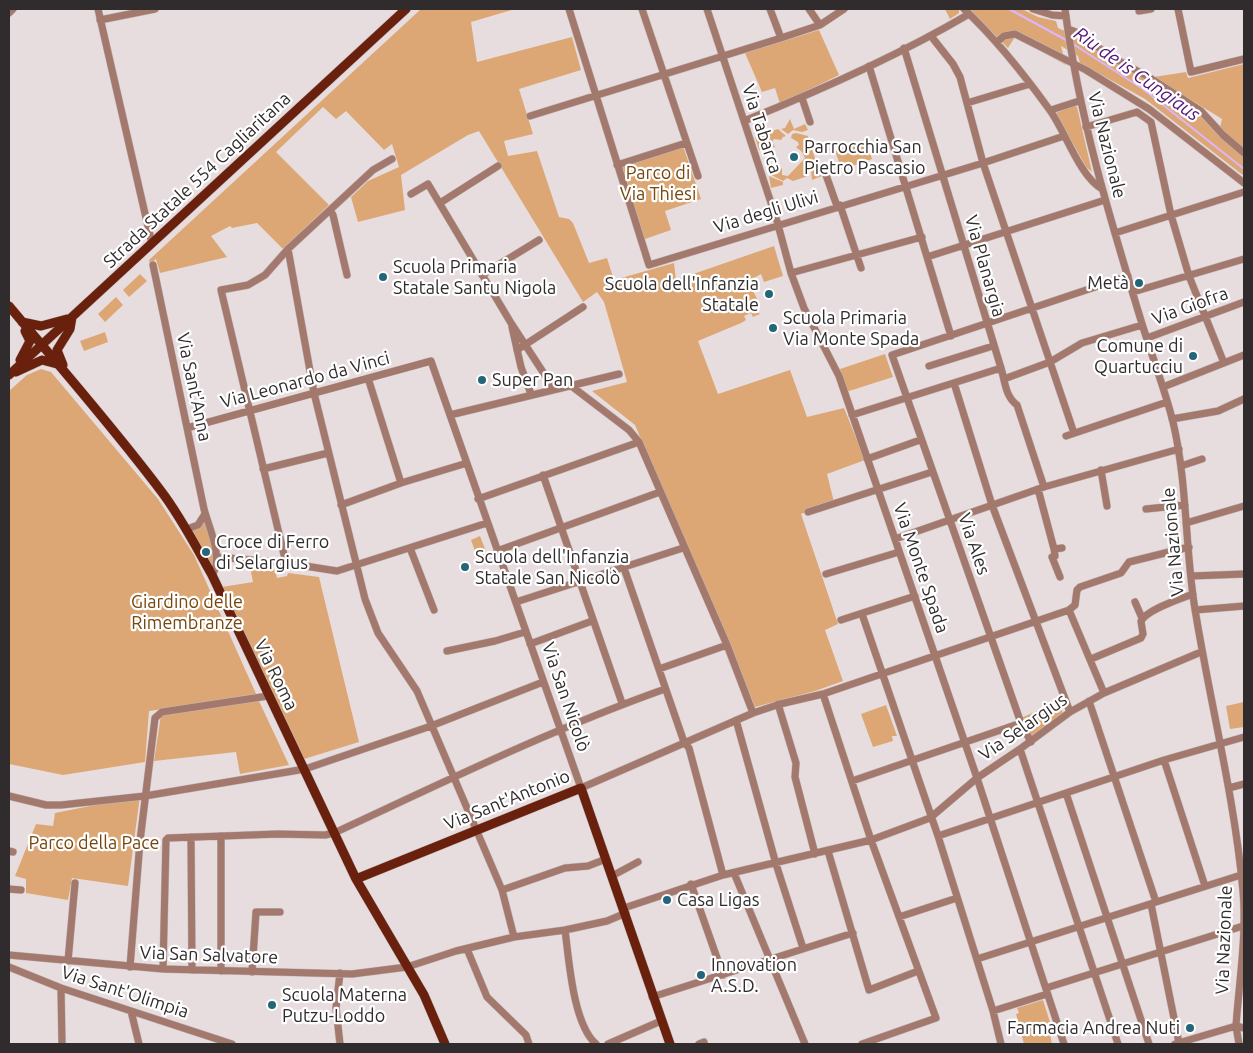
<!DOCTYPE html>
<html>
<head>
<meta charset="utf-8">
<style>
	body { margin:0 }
	#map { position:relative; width:1253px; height:1053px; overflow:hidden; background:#e8ddde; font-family:Ubuntu,sans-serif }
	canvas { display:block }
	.frame { position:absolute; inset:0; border:10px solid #302c2d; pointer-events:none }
</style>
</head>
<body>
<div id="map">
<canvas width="1253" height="1053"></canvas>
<div class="frame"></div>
</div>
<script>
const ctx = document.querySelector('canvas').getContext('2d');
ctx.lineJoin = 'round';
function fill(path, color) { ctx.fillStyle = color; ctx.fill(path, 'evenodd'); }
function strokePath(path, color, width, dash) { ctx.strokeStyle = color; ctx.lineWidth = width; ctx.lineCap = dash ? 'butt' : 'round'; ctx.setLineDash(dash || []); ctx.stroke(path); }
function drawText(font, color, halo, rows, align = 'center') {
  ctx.font = font + ' Ubuntu,sans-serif'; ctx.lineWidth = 4.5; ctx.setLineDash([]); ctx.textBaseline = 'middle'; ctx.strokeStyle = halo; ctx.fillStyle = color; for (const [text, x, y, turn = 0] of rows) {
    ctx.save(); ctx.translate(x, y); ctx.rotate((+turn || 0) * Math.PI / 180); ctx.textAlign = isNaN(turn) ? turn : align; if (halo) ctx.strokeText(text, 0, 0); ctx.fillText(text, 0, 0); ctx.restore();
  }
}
fill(new Path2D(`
	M421,9H515L471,22L477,62L572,37L581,70L519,89L533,134L504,141L508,156L537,151L559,217L569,219L573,223L589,263L607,258L614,280L674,263L676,280L774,246L783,276L764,282L761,274L749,281L760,306L755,309L760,314L753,317L751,313L744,316L746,320L741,323L698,341L718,394L790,370L807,417L844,408L865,460L827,474L834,502L801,514L838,624L825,630L843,681L815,691L755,707L635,425L592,391L627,382L604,302L597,292L583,302L479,131L468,135L401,175L405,210L358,222L351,197L368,181L399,167L392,144L384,150L346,111L336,119L323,107L276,152L329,205L283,249L257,223L232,228L230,226L211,236L227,257L160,273L156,259L150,264L149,260Z
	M945,9H959V13L950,19Z
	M969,9H1022L1038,17L1056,21L1058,28C1116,52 1168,92 1220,127L1222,119L1154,77L1186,72L1188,78L1244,64V176L1145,99L1080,63L1078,56L1061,46L1066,65L1015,37L1008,48Z
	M819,30L839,75L780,104L775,88L762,92L745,53Z
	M1074,105L1077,107L1092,172L1086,167L1056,113Z
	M790,119L794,129L805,124L808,130L802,132L793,130L788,134L781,129L785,128Z
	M778,129L786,136L783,137L781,140L774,139L772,142L775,147L759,150L755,137Z
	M796,133L808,136L809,141L806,143L809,150L812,149L817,164L809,169L808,176L793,181L787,178L783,181L771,175L782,168V175L788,176L805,158L802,152L796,147L799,145L798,142L791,138L792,134Z
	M866,140L872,159L842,170L835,151Z
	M683,146L701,199L665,211L671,230L645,239L621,167Z
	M815,168H820L822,176L812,180L811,172Z
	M769,176L783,182V185L771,188Z
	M140,274L147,281L129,297L123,290Z
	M116,297L123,305L105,322L98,314Z
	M105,332L108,342L84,351L80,341Z
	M885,354L893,377L846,392L840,369Z
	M41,369L51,372L158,499L194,555L257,696L149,711L145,762L63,775L9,764V391L27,375Z
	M207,522L215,565L211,568L190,529Z
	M480,536L489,559L479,562L471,540Z
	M250,567L275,570L277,578L287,576L288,573L319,577L359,742L304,759L222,587L253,582Z
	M258,699L289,765L240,774L236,752L154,761L161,715Z
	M1059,701L1063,714L1032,738L1021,718Z
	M1244,702V727L1230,729L1226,706Z
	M886,705L897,736H892L893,741L873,747L861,714Z
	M140,796L128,886L72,878L68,900L26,893V879L15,876L36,824L53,826L55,813Z
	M1043,1000L1050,1022L1048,1023L1052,1044H1024L1016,1014L1019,1013L1017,1008Z`), '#dca775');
strokePath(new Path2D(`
	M1009,9L1066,40
	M1073,44L1143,89L1244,169`), '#dbb6fb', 2);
const minor = new Path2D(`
	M98,9L152,244
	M569,9L649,265L983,163L1064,136
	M642,9L698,176
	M707,9L777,221L791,273L804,308L839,376L977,778L1064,1044
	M770,9L781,38
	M809,9L820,25
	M964,9C996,39 1023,73 1049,109C1065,130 1079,176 1102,189
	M1033,9L1052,15L1066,16
	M1065,9C1079,118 1111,222 1143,327C1153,359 1165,390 1173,422C1187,481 1185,543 1194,603C1209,699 1234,793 1243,891C1247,935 1239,982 1236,1026L1239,1044
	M1178,9L1191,72L1244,59
	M1139,11L1151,9
	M9,13L13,9
	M100,20L155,9
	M1068,29L1076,32L1112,57L1150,78L1201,111L1223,135L1244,153
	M931,36L953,64L960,77L983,163L1074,433
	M997,42L1004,36L1015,34L1086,70L1149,109L1244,183
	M904,48L1001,368C1005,381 1005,396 1017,405L1044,487
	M869,66L951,336
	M802,98L810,122
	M967,103L1030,84
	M1051,110L1079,101
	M530,116L781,38L820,25L844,9
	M744,121C821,90 898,56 969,14
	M1086,127L1137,112L1151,122L1171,215L1189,276L1224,363
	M617,165L686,143
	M826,175L837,206
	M411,194L428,184L511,323L554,389
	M440,203L498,166
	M840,205L861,268
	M330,210L333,215L347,275
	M1115,233L1244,192
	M288,249L314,393L365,599L378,633L417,691L502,890L514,937
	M927,257L1105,200
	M153,265C170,347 187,428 204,509C209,528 224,558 212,575
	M791,273L922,237
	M482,275L539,240
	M1133,292L1244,259
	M512,327L521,367L531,394
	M1147,338L1244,302
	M517,350L583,307
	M929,366L993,346
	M368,378L401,483
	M1004,379L1050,362L1082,343L1142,325
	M954,383L992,505L1070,712
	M570,385L629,430L639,442L727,645L753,713
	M1163,387L1244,355
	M450,415L619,374
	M852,415L1001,368
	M1172,419L1218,411L1244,399
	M187,428L431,361L581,788L753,713L780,704L823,694L1069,610L1075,605L1077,590L1080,587L1121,573L1129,562L1189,547
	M1066,436L1167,402
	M867,459L920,440
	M1181,466L1202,459
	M263,469L328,453
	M1101,470L1107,506
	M543,475L622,703
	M1038,489L1054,549L1062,548
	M478,499L639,442
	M341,505L401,483L467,463
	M1146,509L1185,505
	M808,512L932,472
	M1186,523L1244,506
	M187,529L198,525L205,514
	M895,539L1044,487L1179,449
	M410,548L434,610
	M1054,549L1055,556L1052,557L1060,577
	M497,551L660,492
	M217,557L286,563L337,571L487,523
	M286,563L221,290L248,285L265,275L288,249L373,170L392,159
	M624,568L684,742L689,748L723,875
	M826,574L899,552
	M1191,576L1244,574
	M516,602L683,548
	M1135,602L1142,618
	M1069,610L1104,693
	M1195,610L1244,606
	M862,614L938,836L993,1011L1001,1044
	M841,620L915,596
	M530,644L592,621
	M447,651L495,641L525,632
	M1091,659L1141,638L1143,634L1141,621C1148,609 1180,599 1193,594
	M659,669L727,645
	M823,694L871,840L936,1018L862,1044
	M1089,701L1156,902
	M778,704L796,763L795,777L815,854
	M736,720L776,864L803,948
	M1031,742L1021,723L892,355L1128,276
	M1020,749L1118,1044
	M1164,760L1205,886
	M852,781L1021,723
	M1229,788L1244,784
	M1066,793L1149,1044
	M9,796L46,805H61L145,796L305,769L431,726L543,682
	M221,836V971
	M938,836L1164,760L1244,737
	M191,837L192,970
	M9,851L13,852
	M828,851L869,990L918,971
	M734,873L805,1044
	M612,876L638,862
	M691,884L723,975
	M9,889L21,890
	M502,890L565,868L588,866L606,859
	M1151,904L1179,1043
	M624,908L723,875L871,840L930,818L977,778L1020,749L1070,712L1104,693L1201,652
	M899,917L957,898
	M565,930C569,960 573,1024 596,1044
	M467,949L487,997L526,1035L529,1044
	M9,955L163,969L352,974L407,967L456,951L514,937L565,930L607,921L626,913
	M977,959L1241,875
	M68,961L75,883
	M9,967L61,988L232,1044
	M130,967L140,841L155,718L162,712L268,696
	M163,969L166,840L168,838L278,834L325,835L334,833C444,782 552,729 665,689
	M252,972L256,912H280
	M61,988L62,1044
	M1046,988L1243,926
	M652,997L853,933
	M131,1011L139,1044
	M993,1011L1047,994
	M340,1044L336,1008L340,973
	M608,1044L661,1021
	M699,1044L704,1042
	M1175,1044L1236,1026L1244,1028`);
const major = new Path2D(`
	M9,306C60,367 113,427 161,491C181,517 196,547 212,575L356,879L424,995L445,1044
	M22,322L41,326L67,319
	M20,360L30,341L25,331
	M63,365L57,350L70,329L72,317
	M16,372L42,360L57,364
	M9,375L406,9
	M356,879L581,788L670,1044`);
strokePath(minor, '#c3babb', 8);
strokePath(major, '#c3babb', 10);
strokePath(minor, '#a4796d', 7);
strokePath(major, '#69200d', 9);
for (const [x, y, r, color] of [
	[794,157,5,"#246579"],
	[383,277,5,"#246579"],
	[1139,283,5,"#246579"],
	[769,294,5,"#246579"],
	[773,328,5,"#246579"],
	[1193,356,5,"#246579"],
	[482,380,5,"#246579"],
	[206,552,5,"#246579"],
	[465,567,5,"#246579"],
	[667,900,5,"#246579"],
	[701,975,5,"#246579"],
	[272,1005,5,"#246579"],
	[1190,1028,5,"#246579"]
]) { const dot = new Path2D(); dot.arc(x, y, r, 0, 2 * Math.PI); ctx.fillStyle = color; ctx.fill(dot); strokePath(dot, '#fff', 2); }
drawText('18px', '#302c2d', '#fff', [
	["Via Tabarca",762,129,72],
	["Via Nazionale",1107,145,76],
	["Strada Statale 554 Cagliaritana",197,180,-43],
	["Via degli Ulivi",766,212,-17],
	["Via Planargia",985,266,74],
	["Via Giofra",1190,306,-20],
	["Via Leonardo da Vinci",305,380,-15],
	["Via Sant'Anna",194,387,78],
	["Via Nazionale",1173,542,-95],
	["Via Ales",974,544,71],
	["Via Monte Spada",921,568,71],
	["Via Roma",276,675,64],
	["Via San Nicolò",566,697,71],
	["Via Selargius",1023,727,-35],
	["Via Sant'Antonio",507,800,-22],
	["Via Nazionale",1224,940,-88],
	["Via San Salvatore",209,955,2],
	["Via Sant'Olimpia",125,992,18]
]);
drawText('18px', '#302c2d', '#fff', [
	["Parrocchia San",804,147],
	["Pietro Pascasio",804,168],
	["Scuola Primaria",393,267],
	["Statale Santu Nigola",393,288],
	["Metà",1129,283,"right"],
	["Scuola dell'Infanzia",759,284,"right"],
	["Statale",759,305,"right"],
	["Scuola Primaria",783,318],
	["Via Monte Spada",783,339],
	["Comune di",1183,346,"right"],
	["Quartucciu",1183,367,"right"],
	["Super Pan",492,380],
	["Croce di Ferro",216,542],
	["di Selargius",216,563],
	["Scuola dell'Infanzia",475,557],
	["Statale San Nicolò",475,578],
	["Casa Ligas",677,900],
	["Innovation",711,965],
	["A.S.D.",711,986],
	["Scuola Materna",282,995],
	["Putzu-Loddo",282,1016],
	["Farmacia Andrea Nuti",1180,1028,"right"]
], 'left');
drawText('18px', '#77470d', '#fff', [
	["Parco di",658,173],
	["Via Thiesi",658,194],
	["Giardino delle",187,602],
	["Rimembranze",187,623],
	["Parco della Pace",94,843]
]);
drawText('italic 19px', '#531578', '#fff', [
	["Riu de is Cungiaus",1137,74,35]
]);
</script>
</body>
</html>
